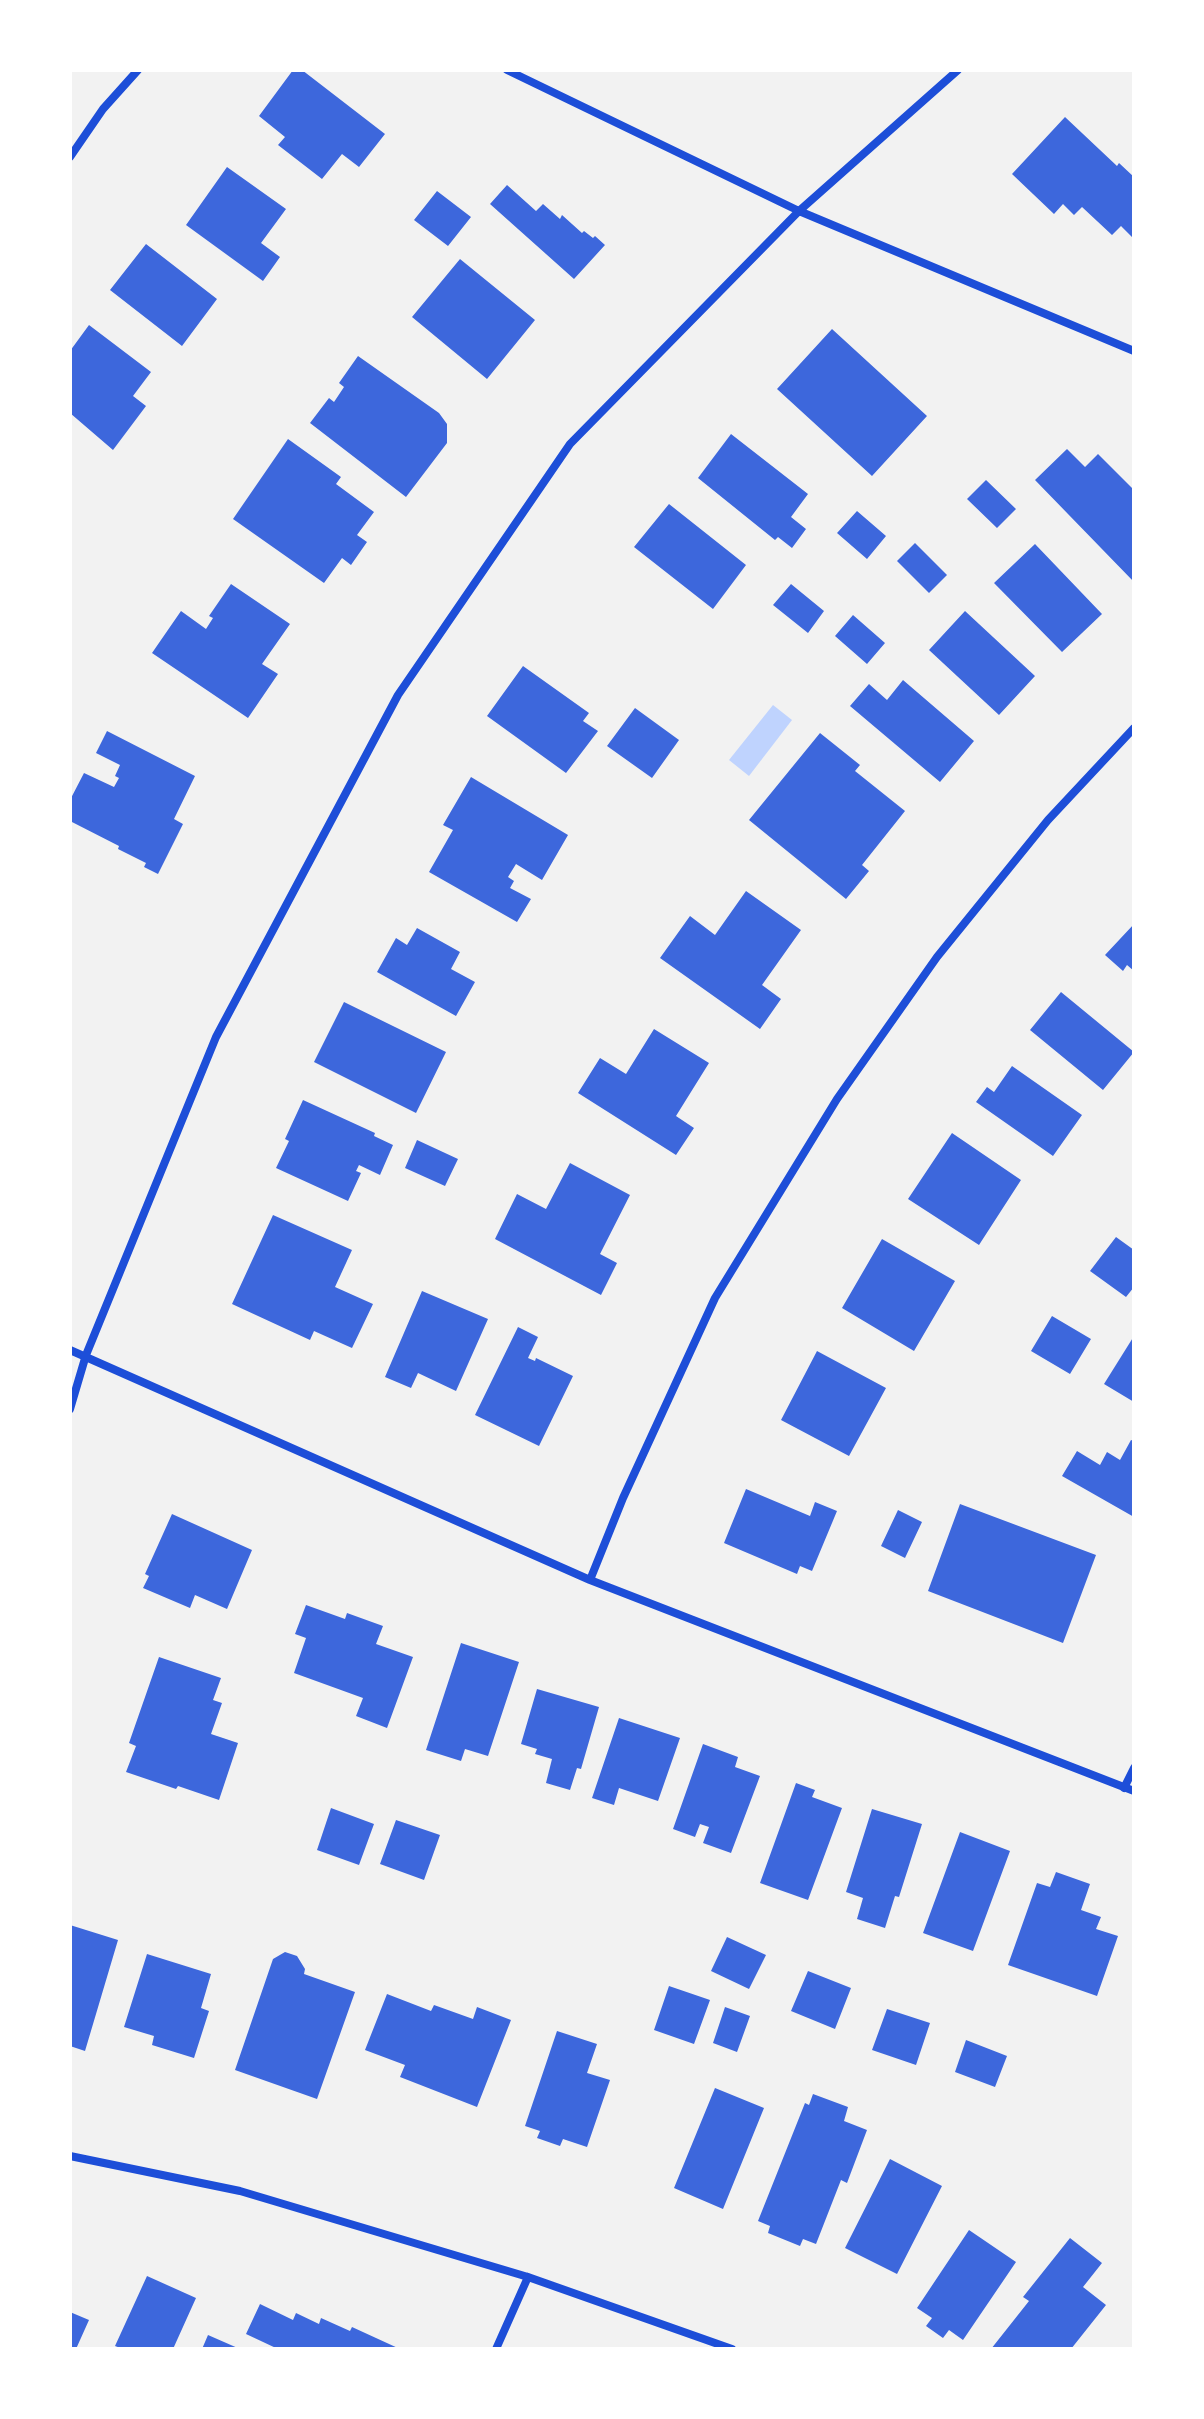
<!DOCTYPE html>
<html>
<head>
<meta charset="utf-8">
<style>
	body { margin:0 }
	#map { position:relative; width:1204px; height:2419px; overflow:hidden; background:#f2f2f2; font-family:Rubik,sans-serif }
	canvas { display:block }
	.frame { position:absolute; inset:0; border:72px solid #fff; pointer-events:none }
</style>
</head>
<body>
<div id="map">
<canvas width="1204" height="2419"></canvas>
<div class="frame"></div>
</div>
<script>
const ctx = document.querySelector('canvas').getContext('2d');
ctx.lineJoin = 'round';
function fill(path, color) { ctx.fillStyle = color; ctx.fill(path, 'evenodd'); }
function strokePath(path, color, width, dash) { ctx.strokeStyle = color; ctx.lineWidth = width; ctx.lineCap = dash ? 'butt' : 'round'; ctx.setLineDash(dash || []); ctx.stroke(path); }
fill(new Path2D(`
	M773,705L792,720L749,776L729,760Z`), '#bfd3fe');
fill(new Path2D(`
	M293,70H302L385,134L359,167L342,154L322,179L278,145L285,137L259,116Z
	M1065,117L1117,166L1119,163L1134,177V239L1121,226L1112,235L1082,207L1074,215L1063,204L1054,214L1012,174Z
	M227,167L286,209L261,243L280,257L263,281L186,225Z
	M507,185L536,211L543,204L560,219L562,215L582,233L584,231L593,238L595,236L605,245L574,279L490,204Z
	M437,191L471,217L448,246L414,220Z
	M146,244L217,299L182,346L110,290Z
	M460,259L535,320L487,379L412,317Z
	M89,325L151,372L133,396L146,406L113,450L70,413V351Z
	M832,329L927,416L872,476L777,389Z
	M358,356L439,413L447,424V443L406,497L310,423L329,398L334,402L344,387L339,383Z
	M731,434L808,494L791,517L806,529L792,548L778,537L775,540L698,478Z
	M288,439L341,477L336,484L374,512L357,535L367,542L351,565L342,558L324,583L233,519Z
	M1067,449L1085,467L1098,454L1134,490V582L1035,480Z
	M986,480L1016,509L997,528L967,499Z
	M669,504L746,565L713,609L634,547Z
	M857,511L886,536L867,559L837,533Z
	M915,543L947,575L929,593L897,561Z
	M1035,544L1102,614L1062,652L994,583Z
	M231,584L290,624L262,664L278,674L248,718L152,653L181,611L206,629L213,618L209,616Z
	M791,584L824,611L808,633L773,605Z
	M965,611L1035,676L999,715L929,650Z
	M853,615L885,643L867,664L835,636Z
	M523,666L589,713L583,721L598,731L566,773L487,716Z
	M903,680L974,741L940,782L850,706L869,684L887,700Z
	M635,708L679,740L652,778L607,746Z
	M107,731L195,776L174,819L183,824L158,874L144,867L146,863L118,849L119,846L70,821V800L84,773L114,787L119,778L115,776L120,765L96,753Z
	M820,733L860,765L855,771L905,811L862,865L869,871L846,899L749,820Z
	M471,777L568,835L542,880L516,864L508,877L514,881L510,888L531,899L517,922L429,872L453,830L443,825Z
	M746,891L801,930L762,985L781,999L760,1029L660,958L690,916L715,935Z
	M1134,924V971L1127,965L1123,971L1105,955Z
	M417,928L460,952L451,969L475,982L456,1016L377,972L396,938L407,945Z
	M1061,992L1134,1052L1103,1090L1030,1030Z
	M344,1002L446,1052L416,1113L314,1062Z
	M654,1029L709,1063L676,1116L694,1128L676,1155L578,1093L600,1058L626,1074Z
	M1012,1066L1082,1115L1053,1156L976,1102L987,1087L994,1092Z
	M303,1100L375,1133L374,1136L393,1145L380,1175L359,1165L356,1171L361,1173L348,1201L276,1168L289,1141L285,1139Z
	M952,1133L1021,1180L979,1245L908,1199Z
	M417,1140L458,1159L445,1186L405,1168Z
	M570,1163L630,1195L600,1254L617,1263L601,1295L495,1239L517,1194L546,1209Z
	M273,1215L352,1250L335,1287L373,1304L352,1348L314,1331L310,1340L232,1304Z
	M1116,1237L1134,1250V1287L1126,1297L1090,1271Z
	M882,1239L955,1281L914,1351L842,1308Z
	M422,1291L488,1319L456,1391L418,1373L411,1388L385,1377Z
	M1052,1316L1091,1339L1070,1374L1031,1351Z
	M518,1327L538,1337L528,1358L535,1361L536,1358L573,1376L539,1446L475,1415Z
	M1134,1336V1402L1104,1384Z
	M817,1351L886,1388L849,1456L781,1420Z
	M1131,1440L1134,1441V1517L1062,1476L1077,1451L1100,1465L1107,1452L1120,1460Z
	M746,1489L810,1516L815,1502L837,1511L812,1571L800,1566L797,1574L724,1543Z
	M960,1504L1096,1555L1063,1643L928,1591Z
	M898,1510L922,1522L905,1558L881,1546Z
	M172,1514L252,1550L227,1609L195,1595L190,1608L143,1588L149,1576L145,1574Z
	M306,1605L345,1619L347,1613L383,1626L376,1644L413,1657L387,1728L356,1716L363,1698L294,1673L306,1638L295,1634Z
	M461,1643L519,1662L488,1756L465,1749L461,1761L426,1750Z
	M159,1657L221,1678L213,1700L222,1703L211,1734L238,1743L219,1800L178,1786L176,1789L126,1772L136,1746L129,1743Z
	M537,1689L599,1707L581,1769L577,1768L570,1790L546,1783L552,1759L535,1754L537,1749L521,1744Z
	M619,1718L680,1738L658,1801L619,1788L614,1805L592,1798Z
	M703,1744L738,1757L735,1767L760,1776L731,1853L703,1843L709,1827L700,1824L695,1837L673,1829Z
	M796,1783L815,1790L812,1797L842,1808L808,1900L760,1883Z
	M331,1808L374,1824L359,1865L317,1850Z
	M872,1809L922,1824L899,1897L895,1896L885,1928L857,1919L863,1898L846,1892Z
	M396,1820L440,1835L424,1880L380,1864Z
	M960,1832L1010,1851L973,1951L923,1933Z
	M1056,1872L1090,1884L1081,1910L1101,1917L1096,1929L1118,1936L1097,1996L1008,1965L1037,1883L1050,1887Z
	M70,1925L118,1940L85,2051L70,2046Z
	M727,1937L766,1955L749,1989L711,1971Z
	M285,1952L297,1956L305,1969L304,1974L355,1992L317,2099L235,2070L273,1959Z
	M147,1954L211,1974L201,2008L209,2011L194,2058L152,2045L154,2036L124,2027Z
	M808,1971L851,1988L835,2029L791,2011Z
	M669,1986L710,2000L694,2044L654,2030Z
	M387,1994L431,2011L434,2005L473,2019L477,2007L511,2020L477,2107L400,2077L405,2065L365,2050Z
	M725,2007L750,2016L737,2052L713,2043Z
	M887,2009L930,2023L916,2065L872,2050Z
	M557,2031L597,2044L587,2073L610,2080L587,2147L563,2139L560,2146L537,2138L540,2131L525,2126Z
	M966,2040L1007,2056L995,2087L955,2072Z
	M715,2088L764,2108L723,2209L674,2188Z
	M813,2094L848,2107L844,2121L867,2130L847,2183L841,2180L816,2244L803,2239L800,2246L768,2233L770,2226L758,2221L805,2103L809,2105Z
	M890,2159L942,2186L897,2274L845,2248Z
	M969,2230L1016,2262L963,2340L949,2330L943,2338L926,2326L932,2318L917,2308Z
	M1070,2238L1102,2263L1083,2287L1106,2305L1071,2349H991L1029,2301L1023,2297Z
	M147,2276L196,2298L173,2349H123L115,2346Z
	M260,2304L293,2320L296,2313L319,2324L321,2318L350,2331L352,2327L400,2349H278L246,2334Z
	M70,2312L89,2320L76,2349H70Z
	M208,2335L240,2349H202Z`), '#3d67dc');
strokePath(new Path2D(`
	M507,70L799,211L1134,351
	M70,157L103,109L138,70
	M70,1350L590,1580L1134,1791
	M70,1409L86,1355L216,1037L398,695L570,444L799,211L958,70
	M590,1580L623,1498L715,1298L837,1099L937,957L1048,820L1134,728
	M1124,1788L1134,1768
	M70,2156L240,2191L528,2277L732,2349
	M496,2349L528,2277`), '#1d4ed8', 8);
</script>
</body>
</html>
